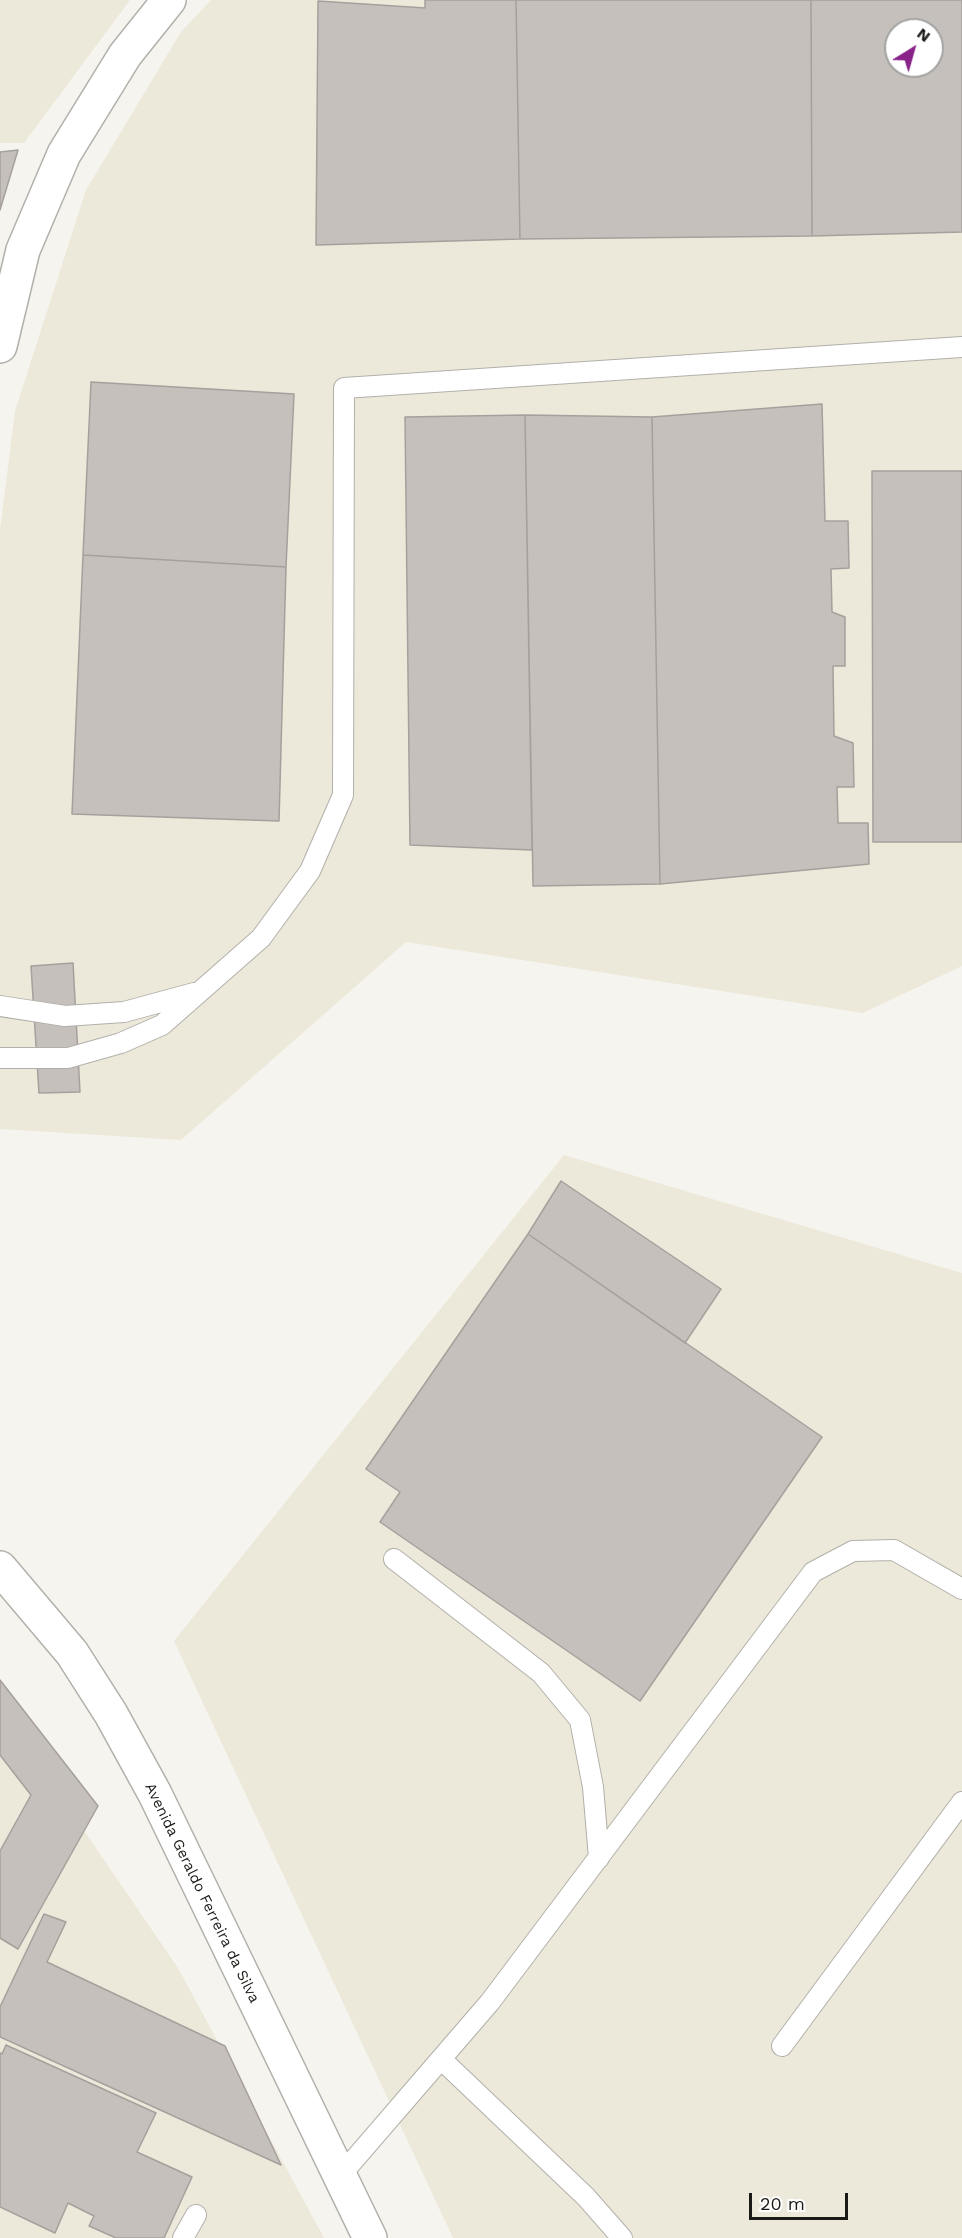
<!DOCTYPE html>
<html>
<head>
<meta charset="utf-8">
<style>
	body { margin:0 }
	#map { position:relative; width:962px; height:2238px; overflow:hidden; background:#f6f4ee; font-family:"Work Sans",sans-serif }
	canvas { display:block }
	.north { position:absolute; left:884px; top:18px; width:60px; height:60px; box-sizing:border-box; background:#fff; border:2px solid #a3a3a2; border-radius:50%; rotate:37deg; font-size:16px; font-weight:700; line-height:24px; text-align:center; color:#1a1a17 }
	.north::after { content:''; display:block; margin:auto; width:21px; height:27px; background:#892289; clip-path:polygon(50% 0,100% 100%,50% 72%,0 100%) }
	.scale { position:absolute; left:749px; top:2193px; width:99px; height:27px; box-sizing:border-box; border:3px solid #1a1a17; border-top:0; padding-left:8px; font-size:18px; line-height:21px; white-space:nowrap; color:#1a1a17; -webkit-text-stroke:4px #fff; paint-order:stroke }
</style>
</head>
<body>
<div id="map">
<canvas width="962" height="2238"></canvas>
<div class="north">N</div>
<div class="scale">20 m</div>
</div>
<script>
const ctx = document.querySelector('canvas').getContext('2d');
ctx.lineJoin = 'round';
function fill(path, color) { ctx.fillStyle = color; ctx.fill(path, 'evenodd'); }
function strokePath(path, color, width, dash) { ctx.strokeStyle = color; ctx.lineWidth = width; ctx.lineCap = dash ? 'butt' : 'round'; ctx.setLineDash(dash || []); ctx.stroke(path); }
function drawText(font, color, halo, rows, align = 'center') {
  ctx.font = font + ' "Work Sans",sans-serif'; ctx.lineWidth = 6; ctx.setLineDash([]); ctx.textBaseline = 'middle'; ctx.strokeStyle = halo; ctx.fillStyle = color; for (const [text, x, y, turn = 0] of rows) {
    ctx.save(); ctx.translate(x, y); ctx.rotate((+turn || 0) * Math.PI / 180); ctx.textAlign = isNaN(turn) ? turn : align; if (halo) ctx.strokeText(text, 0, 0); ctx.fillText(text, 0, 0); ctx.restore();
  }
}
fill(new Path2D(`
	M0,0H130L24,143H0Z
	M211,0H962V966L863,1013L406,942L181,1140L0,1129V530L15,411L86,190L181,32ZM896,30H932V66H896Z
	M564,1155L962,1273V2238H453L174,1641Z
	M0,1708L178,1968L324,2238H0Z`), '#ece8da');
const building = new Path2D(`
	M425,0H516L520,239L316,245L318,1L425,8Z
	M516,0H811L812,236L520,239Z
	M811,0H962V232L812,236ZM896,30H932V66H896Z
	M18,150L0,210V152Z
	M91,382L294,394L286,567L83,555Z
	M822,404L825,521H848L849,568L831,569L832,612L845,617V666H833L834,736L853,743L854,787H837L838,823H868L869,864L660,884L652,417Z
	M525,415L652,417L660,884L533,886Z
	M525,415L532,850L410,845L405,417Z
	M872,471H962V842H873Z
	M83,555L286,567L279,821L72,814Z
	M73,963L80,1092L39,1093L31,966Z
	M561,1181L721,1289L685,1343L528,1234Z
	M528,1234L822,1437L640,1701L380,1522L400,1492L366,1469Z
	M0,1680L98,1806L18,1949L0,1938V1851L31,1795L0,1755Z
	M44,1914L66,1922L47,1962L225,2046L281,2165L0,2037V2007Z
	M6,2045L156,2113L137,2152L192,2177L164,2238H116L89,2226L94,2216L68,2203L55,2233L0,2207V2053L2,2054Z`);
fill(building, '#c5c0bb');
strokePath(building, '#a5a09c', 1.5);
const lane = new Path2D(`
	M0,1006L65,1016L124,1012L194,993
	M0,1058H68L121,1043L162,1025L261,938L310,871L343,795L344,388L962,347
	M394,1559L541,1673L580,1720L593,1787L599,1858
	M782,2046L962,1802
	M441,2059L586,2197L622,2238
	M340,2176L490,2002L813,1572L853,1551L894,1550L962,1589
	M183,2238L196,2215`);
const street = new Path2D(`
	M0,1568L72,1653L111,1714L155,1794L370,2238`);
const highway = new Path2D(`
	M0,346L23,250L64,154L125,55L169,0`);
strokePath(lane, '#b2b0aa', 22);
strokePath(street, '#b2b0aa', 36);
strokePath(highway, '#b2b0aa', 36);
strokePath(lane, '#fff', 20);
strokePath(street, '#fff', 33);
strokePath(highway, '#fff', 33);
drawText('15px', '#1a1a17', '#fff', [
	["Avenida Geraldo Ferreira da Silva",202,1893,64]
]);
</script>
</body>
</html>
